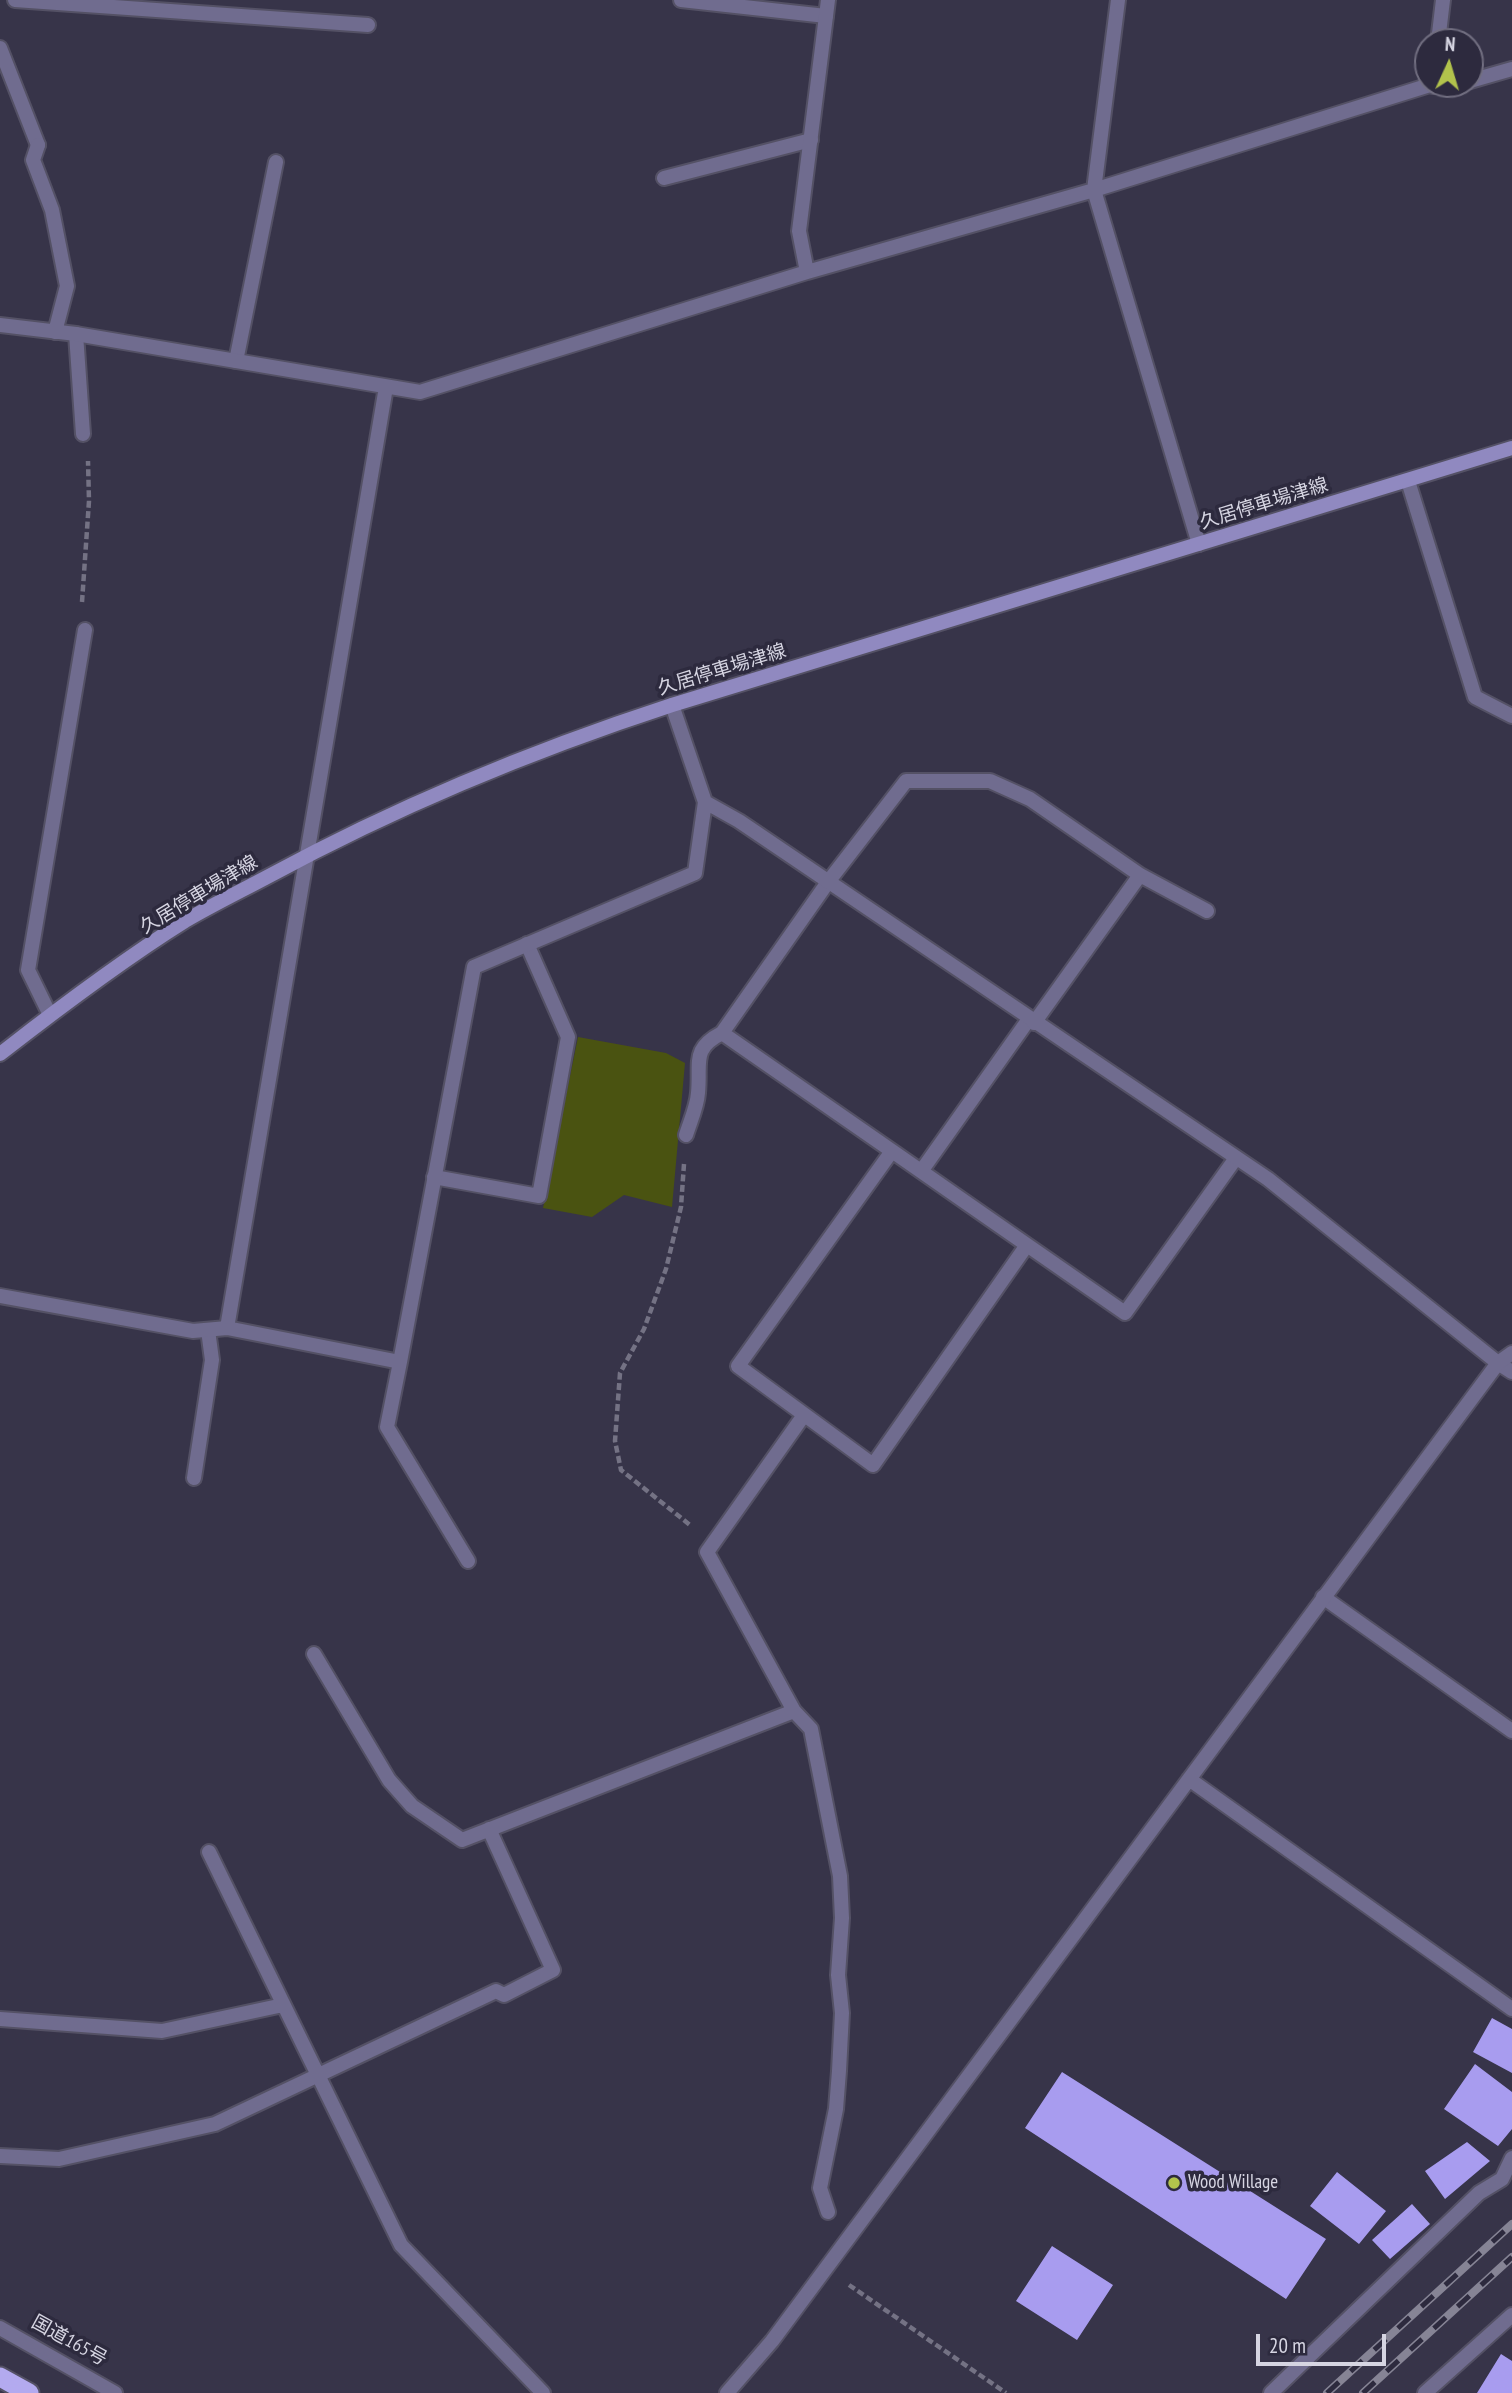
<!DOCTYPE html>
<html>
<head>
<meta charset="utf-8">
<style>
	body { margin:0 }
	#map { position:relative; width:1512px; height:2393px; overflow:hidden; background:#373449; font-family:"PT Sans Narrow",sans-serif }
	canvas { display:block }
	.north { position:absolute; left:1414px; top:28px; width:70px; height:70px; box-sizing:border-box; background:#2d2a3e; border:2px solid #716e80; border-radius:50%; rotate:4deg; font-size:19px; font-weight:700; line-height:28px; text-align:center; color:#d6d5e2 }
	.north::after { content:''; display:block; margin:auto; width:24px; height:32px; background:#b2c34c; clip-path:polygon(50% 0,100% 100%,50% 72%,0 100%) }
	.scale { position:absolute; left:1256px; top:2334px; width:130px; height:32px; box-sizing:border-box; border:4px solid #d6d5e2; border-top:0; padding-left:9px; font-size:21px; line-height:24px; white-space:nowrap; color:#d6d5e2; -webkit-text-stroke:5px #2d2a3e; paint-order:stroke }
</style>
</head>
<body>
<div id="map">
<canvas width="1512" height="2393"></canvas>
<div class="north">N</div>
<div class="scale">20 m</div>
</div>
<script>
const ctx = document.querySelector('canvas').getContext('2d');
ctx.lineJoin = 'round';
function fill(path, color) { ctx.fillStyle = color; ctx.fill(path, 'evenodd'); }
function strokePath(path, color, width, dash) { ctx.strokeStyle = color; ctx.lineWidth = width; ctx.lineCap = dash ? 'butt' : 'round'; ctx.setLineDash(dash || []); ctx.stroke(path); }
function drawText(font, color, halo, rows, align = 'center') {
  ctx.font = font + ' "PT Sans Narrow","Noto Sans JP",sans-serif'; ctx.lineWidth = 7; ctx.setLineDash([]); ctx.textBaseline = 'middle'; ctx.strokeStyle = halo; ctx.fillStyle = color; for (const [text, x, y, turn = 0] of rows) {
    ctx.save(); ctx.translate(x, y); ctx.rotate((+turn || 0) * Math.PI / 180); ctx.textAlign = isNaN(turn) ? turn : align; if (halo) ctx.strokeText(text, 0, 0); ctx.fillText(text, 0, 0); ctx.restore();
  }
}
fill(new Path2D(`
	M578,1037L666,1053L685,1063L672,1207L624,1195L592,1217L543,1208Z`), '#4a5311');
fill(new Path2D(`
	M1492,2018L1512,2029V2073L1473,2052Z
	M1475,2064L1512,2092V2129L1498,2146L1444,2109Z
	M1062,2072L1326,2239L1286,2299L1025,2128Z
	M1467,2142L1490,2161L1445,2199L1425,2171Z
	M1337,2172L1386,2211L1359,2244L1310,2206Z
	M1412,2204L1430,2224L1390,2259L1372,2240Z
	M1052,2246L1113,2285L1077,2340L1016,2301Z
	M1501,2354L1512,2361V2393H1477Z`), '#a89cef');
const service = new Path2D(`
	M15,0L368,25
	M681,0L826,16
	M0,48L38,145
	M664,178L811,140
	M76,334L83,434
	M236,361L276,162
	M828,882L722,1033L892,1151L738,1366L873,1465L1027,1245L892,1151
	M50,1015L28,970L85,630
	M686,1135C690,1122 697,1107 698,1093C701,1062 691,1049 722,1033
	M922,1170L1029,1019
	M434,1177L539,1196L568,1037L527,944
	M1027,1245L1125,1313L1236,1158
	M1498,1363L1512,1372
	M194,1478L212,1360L208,1330
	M1323,1597L1512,1731
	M314,1654L389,1780L412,1806L462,1840L794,1711L707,1552L804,1415
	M794,1711L811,1729L840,1876L842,1918L838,1975L842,2013L839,2071L836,2109L820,2188L828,2212
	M209,1852L401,2245L543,2393
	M0,2019L162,2031L283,2005
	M0,2156L59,2159L215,2124L496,1991L504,1995L553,1970L489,1829
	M1271,2393L1479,2193L1502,2179L1512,2158`);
const minor = new Path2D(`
	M1118,0L1094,190L1199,544
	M1438,42L1443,0
	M1470,81L1512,69
	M1433,86L1455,84
	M38,145L33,160L52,210L67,286L55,332
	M807,272L799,231L828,0
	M0,325L76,334L420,392L807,272L1094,190L1433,84
	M1408,481L1475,697L1512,716
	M672,705L705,802L739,821L1268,1179L1498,1363
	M828,882L906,781H990L1030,799L1140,875L1207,911
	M1034,1023L1140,875
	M0,1296L193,1331L227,1328L386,387
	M227,1328L400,1362L474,967L695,873L705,802
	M400,1362L387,1427L468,1561
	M1189,1779L1512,2009
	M0,2328L115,2393
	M727,2393L772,2341L1498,1363L1512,1353
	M1425,2393L1512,2315`);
const secondary = new Path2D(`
	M0,1054C59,1008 121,961 185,921C212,905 241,891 269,876C400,805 531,751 672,705L1512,448`);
const trunk = new Path2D(`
	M0,2377L29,2393`);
strokePath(service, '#545165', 18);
strokePath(minor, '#545165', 18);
strokePath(secondary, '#545165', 18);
strokePath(trunk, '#545165', 23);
strokePath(new Path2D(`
	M82,602L89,501L88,461
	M684,1164L681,1207L666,1269L644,1329L620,1373L615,1441L621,1470L690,1525
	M849,2285L1006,2393`), '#747284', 4.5, [7, 3.5]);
strokePath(service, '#706c8f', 14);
strokePath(minor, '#706c8f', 14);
strokePath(secondary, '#9089c0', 14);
strokePath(trunk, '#b3aaef', 19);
const rail = new Path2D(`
	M1327,2393L1512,2224
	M1363,2393L1512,2257`);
strokePath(rail, '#868495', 8);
strokePath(rail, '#2d2a3e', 5, [16]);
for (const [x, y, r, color] of [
	[1174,2183,7,"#b2c34c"]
]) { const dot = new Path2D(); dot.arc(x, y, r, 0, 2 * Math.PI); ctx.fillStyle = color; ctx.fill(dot); strokePath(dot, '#2d2a3e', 2.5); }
drawText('19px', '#d6d5e2', '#2d2a3e', [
	["久居停車場津線",1264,504,-17],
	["久居停車場津線",722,670,-17],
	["久居停車場津線",199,895,-31],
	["国道165号",69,2341,29]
]);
drawText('19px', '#d6d5e2', '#2d2a3e', [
	["Wood Willage",1188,2183]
], 'left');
</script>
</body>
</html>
